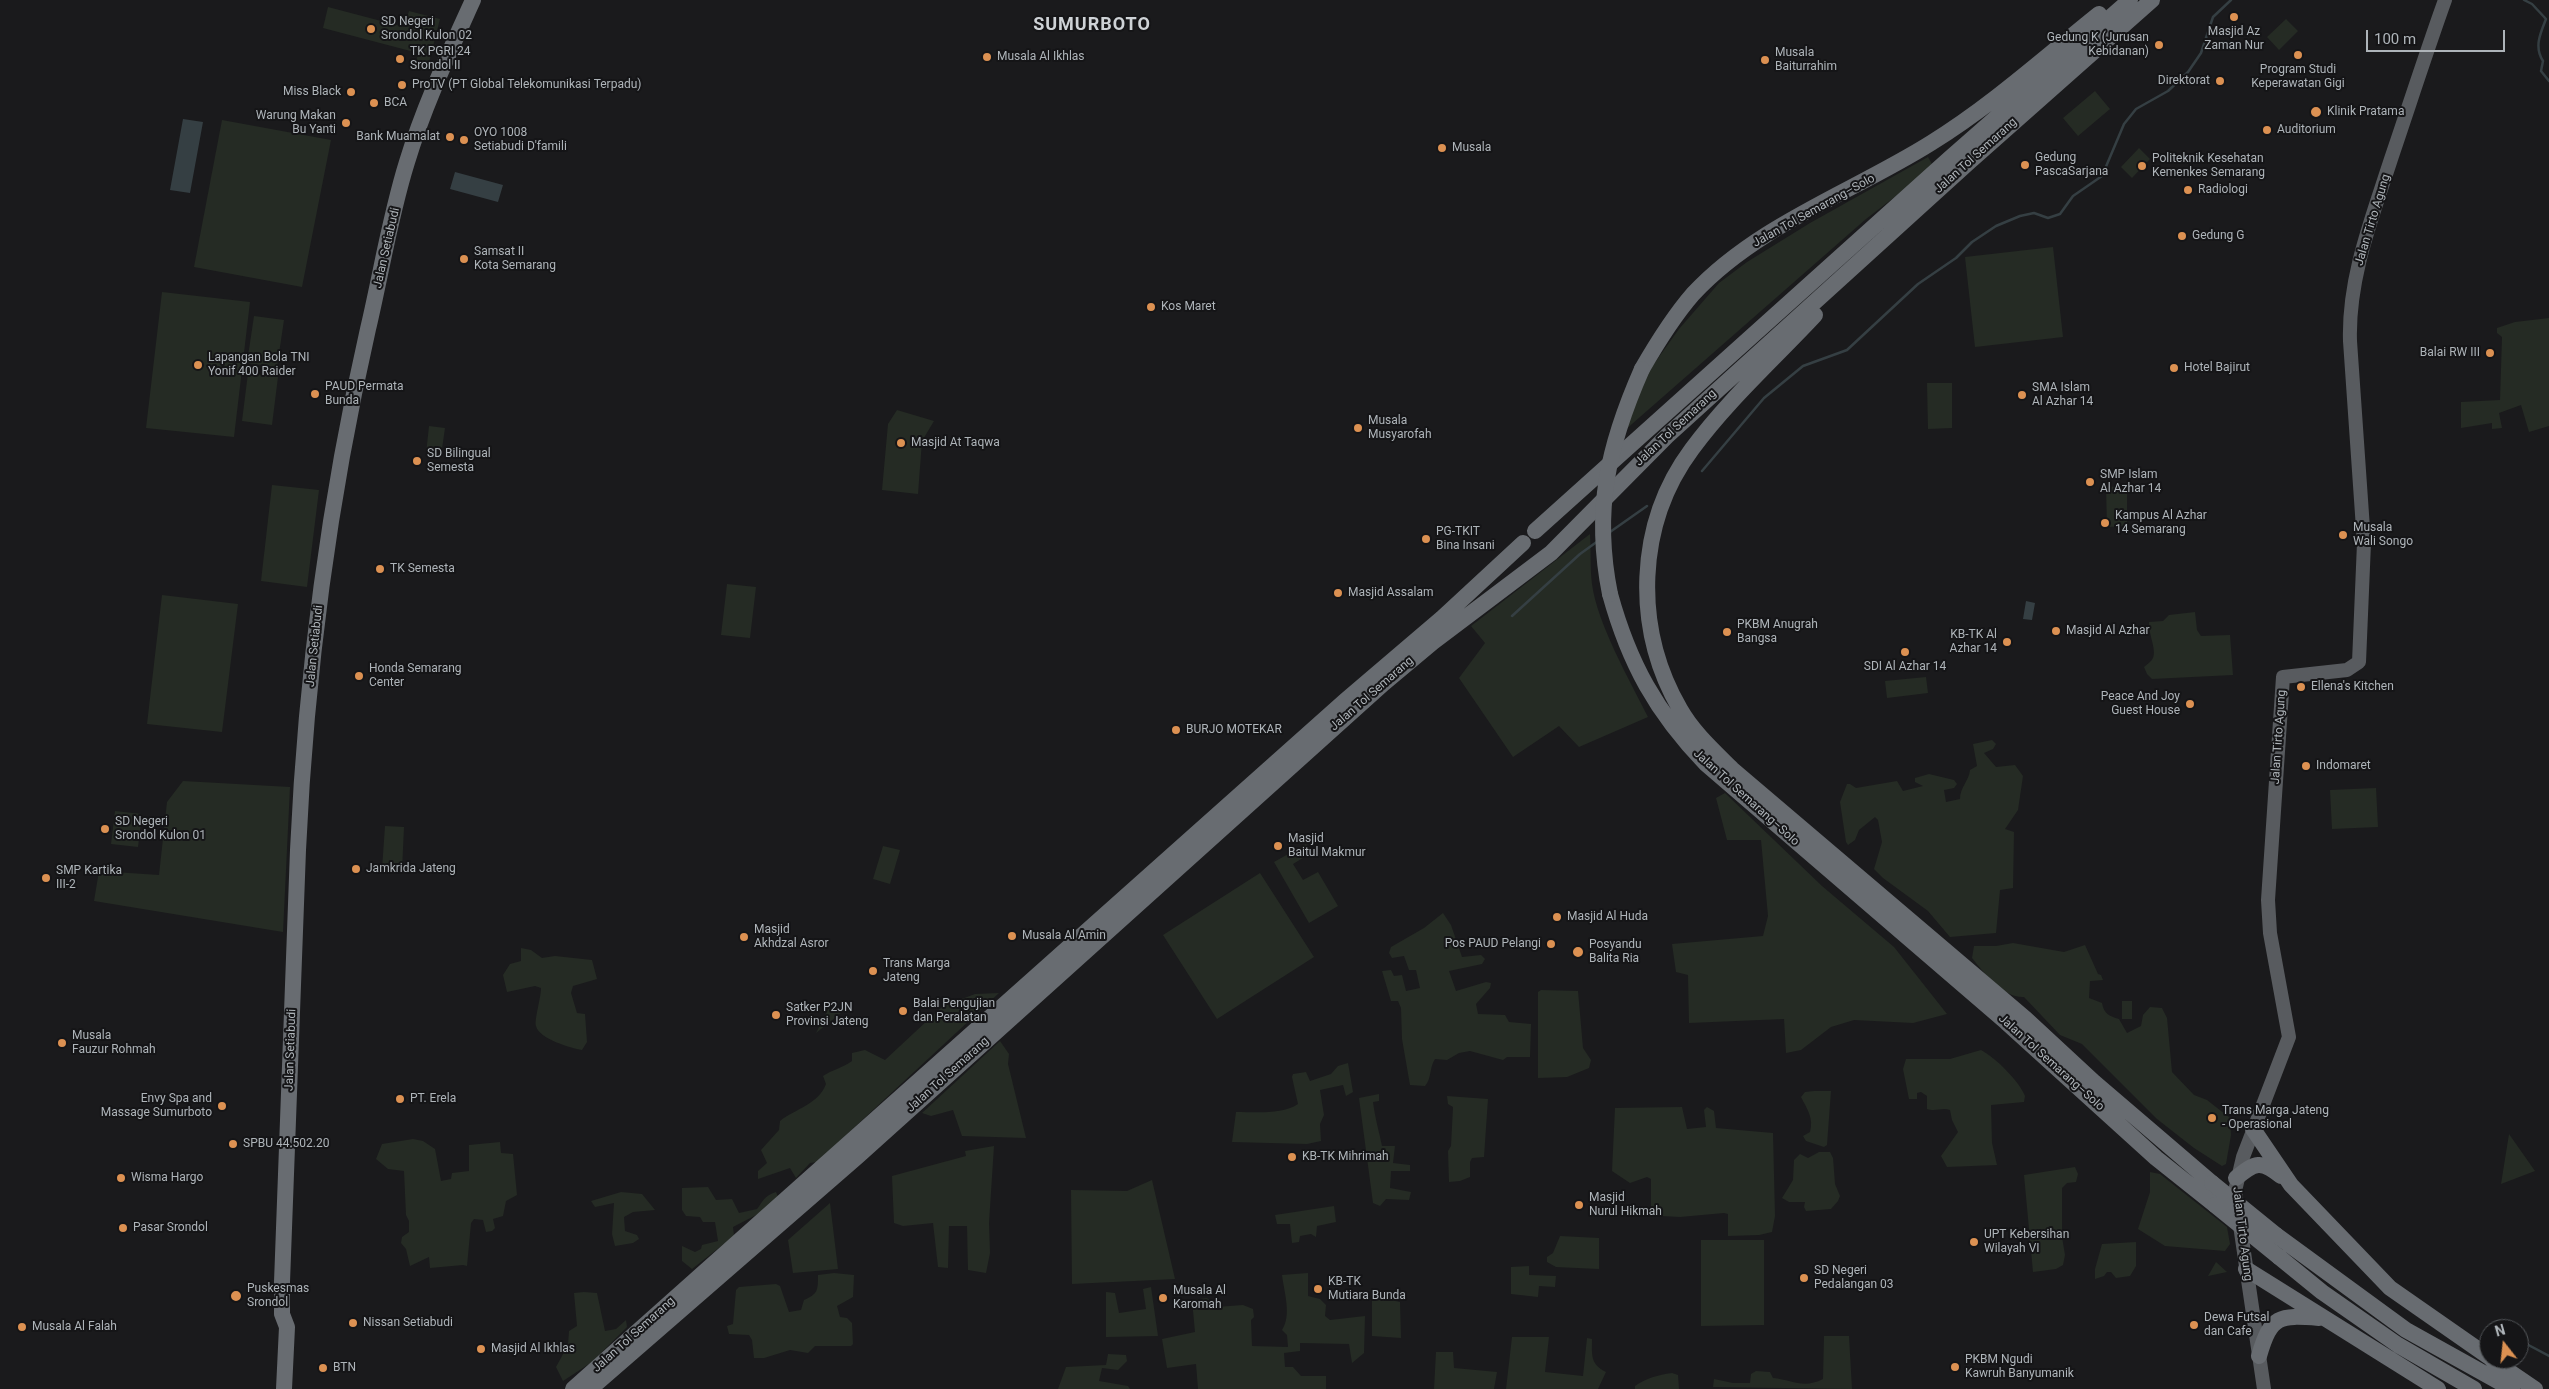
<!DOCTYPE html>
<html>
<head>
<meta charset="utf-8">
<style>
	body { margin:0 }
	#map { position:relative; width:2549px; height:1389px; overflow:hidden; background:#1a1a1c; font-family:Roboto,sans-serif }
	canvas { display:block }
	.north { position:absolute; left:2479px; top:1319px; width:50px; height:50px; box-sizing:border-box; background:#151517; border:1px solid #525558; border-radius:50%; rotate:344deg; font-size:14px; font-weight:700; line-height:20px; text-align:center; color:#aeb4b9 }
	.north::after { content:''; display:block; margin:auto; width:18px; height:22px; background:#dc9152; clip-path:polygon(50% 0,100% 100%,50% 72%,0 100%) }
	.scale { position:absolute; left:2366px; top:30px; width:139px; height:22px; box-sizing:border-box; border:2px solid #aeb4b9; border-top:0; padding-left:6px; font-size:15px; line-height:18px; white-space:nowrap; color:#aeb4b9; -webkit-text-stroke:4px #151517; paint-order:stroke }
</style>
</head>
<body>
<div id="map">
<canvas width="2549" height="1389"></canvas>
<div class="north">N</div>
<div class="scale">100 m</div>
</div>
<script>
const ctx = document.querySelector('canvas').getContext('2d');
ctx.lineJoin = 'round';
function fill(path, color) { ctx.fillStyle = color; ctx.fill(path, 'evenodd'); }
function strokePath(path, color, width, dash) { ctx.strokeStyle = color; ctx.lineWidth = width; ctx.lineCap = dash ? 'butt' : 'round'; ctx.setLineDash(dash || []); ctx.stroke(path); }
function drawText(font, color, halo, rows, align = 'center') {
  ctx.font = font + ' Roboto,sans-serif'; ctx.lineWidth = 4; ctx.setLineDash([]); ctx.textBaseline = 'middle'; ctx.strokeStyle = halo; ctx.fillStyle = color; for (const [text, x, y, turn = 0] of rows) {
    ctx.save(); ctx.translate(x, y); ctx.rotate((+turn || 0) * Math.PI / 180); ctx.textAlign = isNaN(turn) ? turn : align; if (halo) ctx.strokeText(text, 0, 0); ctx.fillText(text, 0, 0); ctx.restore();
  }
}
fill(new Path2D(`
	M328,7L404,27L409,11L440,19L427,70L415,67L418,53L323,28Z
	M2286,19L2298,31L2279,50L2267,37Z
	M2095,91L2110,109L2078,136L2063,118Z
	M222,120L331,140L302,287L194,267Z
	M2139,148L2150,159L2132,178L2121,167Z
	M1928,157L1932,164L1922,176L1866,219L1624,431L1646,375L1679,329L1719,283L1747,262L1810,223Z
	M2053,247L2063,337L1975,347L1965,257Z
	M162,292L250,302L234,437L146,428Z
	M254,316L284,320L277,367L247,363Z
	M2549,318V426L2529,432L2521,405L2499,413L2502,428L2492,429V423L2461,428V402L2500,400L2502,337L2497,333V328L2515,322Z
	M248,373L278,377L272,425L242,421Z
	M1927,383H1952V428L1928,429Z
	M897,410L934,421L922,441L918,494L882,490L888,424Z
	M429,426L445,428L441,456L426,454Z
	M272,485L319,490L307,587L261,581Z
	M2127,486V526L2107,527L2106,487Z
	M1590,534C1591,551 1590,568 1592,584C1597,623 1630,681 1648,717L1579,747L1559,726L1513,757L1459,678L1485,643L1471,626Z
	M727,584L756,587L750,638L721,635Z
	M162,595L238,604L222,732L147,724Z
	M2195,612L2197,630L2201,636L2230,635L2233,675L2152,679L2147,674L2144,667C2147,664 2151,662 2153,658C2157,650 2148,633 2149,622L2163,621L2169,615Z
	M1926,677L1928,693L1887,698L1885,681Z
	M1992,740L1996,744L1993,749L1984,753L1996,767L2015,765L2023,776L2018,810L2005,829L2014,832L2013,888L2000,890L1996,933L1950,937L1928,911L1883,878L1874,869L1882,842L1878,820L1875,817L1859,830L1855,840L1848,845L1846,842L1840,802L1847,784H1850L1856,788L1897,781L1903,791L1923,786L1915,782V778L1929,774L1954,780L1957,784L1954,788L1944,790L1946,802L1960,799C1960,787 1969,781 1970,770L1977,766L1973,744Z
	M183,781L290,787L283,932L94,901L99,871L159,875L167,802Z
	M2376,788L2378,827L2332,829L2330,790Z
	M1725,793L1822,886L1894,947L1947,1014L1913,1023L1854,1020L1831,1027L1801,1050L1786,1053L1784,1019L1689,1023L1688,975L1676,972L1672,944L1763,936L1768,916L1761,840H1727L1716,798Z
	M115,811L142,814L138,847L111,844Z
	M385,826L404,827L402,870L382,869Z
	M1306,844L1311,853L1293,864L1303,880L1318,872L1338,906L1309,923L1274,862Z
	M883,846L900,850L890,884L873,879Z
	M1260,873L1314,957L1217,1019L1163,935Z
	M1443,913L1451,925L1462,957L1481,955L1485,959L1482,964L1449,971L1456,991L1486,982L1491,983L1490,988L1476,1004L1478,1014L1505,1015L1509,1022L1531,1024L1530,1057H1507L1503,1060L1470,1051L1459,1053L1447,1060L1435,1059C1429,1068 1432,1078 1425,1086L1410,1085L1402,1039L1401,1008L1398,1001H1391L1382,971L1391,970L1394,976L1402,975L1406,991L1420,988L1416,970H1409L1404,956L1392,958L1389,953L1391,947L1424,928Z
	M2013,943L2064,952L2085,945L2098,974L2101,975L2103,980L2090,981L2089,998L2102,1003C2104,1014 2109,1016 2119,1019L2127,1033L2141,1026L2143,1015L2150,1007L2162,1008L2167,1018L2172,1072L2194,1095L2207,1100L2230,1118L2231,1135L2226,1164L2222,1166L2194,1148L2157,1119L2082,1044L2060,1035L2024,997C2003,998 1984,973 1972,958L1974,946H1996Z
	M521,948L531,950L542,958L555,956L592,960L597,979L573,986L571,993L577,1013L585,1014L587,1042L582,1050C571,1048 539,1039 536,1026C534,1020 541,998 541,988L535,986L507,992L503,975L510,964L521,961Z
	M1541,990L1578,991L1583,1048L1591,1060L1589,1068L1567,1077L1538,1078V992Z
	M999,993L817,1162L810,1163L796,1178L790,1168L758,1179V1171L767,1163L761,1150L779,1130L780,1121C795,1109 819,1104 826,1084L823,1076C832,1070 842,1068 852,1061V1053L865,1050L885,1060L943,1006L975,994Z
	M2122,1001H2132V1019H2122Z
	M832,1002L841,1013L816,1033Z
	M1000,1041L1009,1054L1008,1064L1026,1138L962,1136L953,1110L931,1116L922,1113Z
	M1981,1050C1996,1058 2019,1081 2025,1096L2024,1102L1991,1105L1992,1143L1997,1165L1947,1167L1941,1156L1958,1132L1952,1120L1950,1110C1942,1107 1936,1112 1927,1109V1096L1921,1092L1917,1093V1099H1909L1903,1069L1906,1059H1950Z
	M1348,1063L1353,1092L1346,1096L1343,1085L1320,1090L1324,1115L1320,1124L1321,1141L1307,1144L1232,1142L1236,1112C1254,1112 1282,1115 1298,1104L1292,1077L1293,1074L1306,1072L1310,1081L1331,1074L1338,1066Z
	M1814,1091H1831L1827,1145L1824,1147L1806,1141L1803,1136L1810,1132C1814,1118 1807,1109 1801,1097L1805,1092Z
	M1379,1094V1101L1373,1102C1375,1118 1379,1131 1382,1146H1395L1393,1163L1410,1165V1171H1391L1390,1188L1411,1192L1409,1200L1386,1199L1380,1206L1373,1203L1359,1098Z
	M1447,1096L1488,1099L1484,1157L1472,1158L1470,1162V1177L1460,1181L1449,1182L1448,1151L1451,1146L1453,1107L1448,1104Z
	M1682,1107L1687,1129L1706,1127L1704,1110L1707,1107L1714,1111L1716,1128L1773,1133L1775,1216L1772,1232L1759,1235L1728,1236V1214L1724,1213L1680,1217L1662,1216L1651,1211V1179L1647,1177L1630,1183L1612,1171L1615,1108Z
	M2509,1134L2535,1171L2501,1184Z
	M413,1139L423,1141L435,1149L441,1181L451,1179L452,1173L469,1171V1145L500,1142L501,1153L513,1154L517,1195L506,1201L503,1216L493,1219L495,1228L492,1231L486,1232L483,1220L474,1219L471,1223L467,1266L463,1265L430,1268L429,1257L410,1266L406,1249L401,1243L402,1237L409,1232V1221L406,1215L404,1171L388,1169L376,1159L382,1144Z
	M994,1146L989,1223L990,1253L986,1273L968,1270L967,1226H949L948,1268L938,1267L933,1223L903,1226L894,1223L892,1176L966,1156L965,1151Z
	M1819,1152H1830L1833,1158L1835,1184L1840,1196L1838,1201L1831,1209L1806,1211L1804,1207L1805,1202H1789L1782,1198L1793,1180L1794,1160L1800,1154L1808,1158Z
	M2075,1167L2078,1174L2076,1182L2067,1183L2062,1188V1237L2065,1255L2063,1265L2056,1269L2033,1272L2024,1175Z
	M2150,1172L2160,1174L2227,1227L2230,1244L2225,1251L2165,1246L2138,1229L2150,1192Z
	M1152,1180L1175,1279L1072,1284L1071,1190L1127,1191Z
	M708,1187L716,1200L732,1199L739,1213L757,1209C763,1201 764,1196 776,1192L778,1197L760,1213L733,1227L734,1236L692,1269L682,1261V1246L695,1252L701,1249L702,1245L718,1241L715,1222H703L700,1217L686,1216L682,1210V1188Z
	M621,1192L642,1194L655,1210L633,1212L624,1217L625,1231L637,1235L639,1239L633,1243L615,1246L612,1234L614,1203L595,1207L591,1201Z
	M830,1203L838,1269L793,1273L788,1240Z
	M1334,1206L1336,1222L1317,1226L1316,1237L1311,1234L1300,1236L1299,1242L1292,1243L1290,1224H1277L1275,1215Z
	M1560,1236L1599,1238V1269L1556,1267L1547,1262V1257L1553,1253Z
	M1701,1240H1764V1325L1701,1326Z
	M2136,1242V1266L2130,1276L2116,1278L2111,1272H2107L2104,1276L2095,1279V1269L2102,1244Z
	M2216,1262L2227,1272L2208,1276Z
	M1529,1266V1275L1556,1276L1555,1287L1539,1286L1538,1297L1511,1294V1267Z
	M834,1273L854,1275L853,1297L837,1306L840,1317L847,1318L852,1323L853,1344L851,1346H815L808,1353L790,1350L764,1358H754L752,1340L749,1335L729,1334L727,1326L733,1324L736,1290L739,1287L776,1284L780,1286L789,1312L801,1310L804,1300C818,1294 818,1290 818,1275Z
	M1308,1273V1296L1320,1299L1326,1305L1325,1316L1330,1320L1365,1316L1364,1353L1352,1363L1349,1344L1300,1343V1351L1284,1353L1285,1367H1293L1301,1376H1326V1389H1198L1196,1364L1167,1368L1162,1339L1195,1332L1192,1300L1207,1298L1217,1307L1243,1305L1253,1309L1254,1317L1251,1320L1252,1346L1288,1347L1287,1335L1282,1330C1292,1315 1284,1292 1282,1275Z
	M1151,1287L1158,1336L1106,1337V1292L1115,1293L1119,1313L1146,1309L1143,1289Z
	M584,1292L597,1293L605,1331L616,1329L626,1320L627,1327L592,1362L563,1381L556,1367L568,1345L569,1331L577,1326L574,1293Z
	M1372,1296L1400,1302L1401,1338L1372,1336Z
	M1824,1336H1849L1852,1389L1713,1387L1714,1379L1733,1383H1750L1751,1374L1756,1371L1770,1372L1773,1378C1792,1380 1804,1389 1823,1379Z
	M1512,1337H1549L1545,1372L1583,1376L1587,1338L1592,1339C1592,1355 1590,1364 1606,1372L1598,1389H1506Z
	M1436,1352H1453L1454,1368L1497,1372L1494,1389H1434Z
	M1108,1354L1126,1355L1127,1361L1118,1370L1102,1368L1099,1381L1128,1386L1130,1389H1058L1066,1367L1106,1365Z
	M1672,1373L1678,1375L1679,1389H1635V1386C1646,1378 1658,1375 1672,1373Z`), '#252b24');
fill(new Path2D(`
	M183,119L203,122L190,193L170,190Z
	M455,172L503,185L498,202L450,189Z
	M2026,601L2035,603L2032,620L2023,619Z`), '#353f43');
strokePath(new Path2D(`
	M2524,0L2532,4L2546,19C2540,34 2534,47 2543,61L2541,71L2549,81
	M1702,471L1764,398L1803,366L1847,350L1918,284L1956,258L1972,242L1996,226L2020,216L2034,213L2048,218L2060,214L2073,196L2102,176L2124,124L2136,109L2168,91L2188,72L2201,53L2213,17L2231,0
	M1610,532L1647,506
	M1512,616L1580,554L1598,541
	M2519,1340L2549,1356`), '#353f43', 2.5);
strokePath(new Path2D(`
	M2264,1389L2235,1191L2243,1157L2289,1037L2270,933L2268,900L2283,677L2347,670L2359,662L2364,543L2350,341C2348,278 2372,218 2391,159C2409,106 2426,53 2445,0`), '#585b5f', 14);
strokePath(new Path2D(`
	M1815,315C1774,359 1728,400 1692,449C1636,524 1633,628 1680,709C1693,732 1713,750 1732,769L2026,1019L2094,1082L2212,1183
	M1642,369C1657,343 1673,317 1693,294C1757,225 1853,192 1931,143C1991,106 2044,58 2099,14
	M1535,531L1949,159L2130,0
	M1610,594C1629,663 1656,712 1706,764L2006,1022L2156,1158L2215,1205
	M2253,1129L2291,1185L2390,1288L2489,1357
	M2236,1178C2255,1162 2261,1160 2281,1176
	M2276,1235L2406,1330L2512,1389
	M2279,1257L2322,1292L2398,1345L2474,1389
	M2246,1269L2438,1389
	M2259,1356C2271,1315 2279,1315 2319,1318
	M2491,1359L2535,1389
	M284,1389L287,1327L282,1314V1282L298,850C306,674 329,500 368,329C381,274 390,216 407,162C424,106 449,53 473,0
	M573,1389L1346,700L1442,618L1523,543
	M590,1389L857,1157L1384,683L1433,642L1551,553L1667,436L1969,162L2152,0`), '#686c71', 16);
strokePath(new Path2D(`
	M1610,594C1593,510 1608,446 1642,369
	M2212,1183L2276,1235
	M2215,1205L2279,1257`), '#686c71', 16);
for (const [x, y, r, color] of [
	[2234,17,5,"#dc9152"],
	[371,29,5,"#dc9152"],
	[2159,45,5,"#dc9152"],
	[2298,55,5,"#dc9152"],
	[987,57,5,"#dc9152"],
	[400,59,5,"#dc9152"],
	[1765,60,5,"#dc9152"],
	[2220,81,5,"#dc9152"],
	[402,85,5,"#dc9152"],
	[351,92,5,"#dc9152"],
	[374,103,5,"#dc9152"],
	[2316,112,6,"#dc9152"],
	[346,123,5,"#dc9152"],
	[2267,130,5,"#dc9152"],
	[450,137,5,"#dc9152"],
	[464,140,5,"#dc9152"],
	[1442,148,5,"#dc9152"],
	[2025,165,5,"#dc9152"],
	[2142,166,5,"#dc9152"],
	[2188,190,5,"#dc9152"],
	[2182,236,5,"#dc9152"],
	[464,259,5,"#dc9152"],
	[1151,307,5,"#dc9152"],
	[2490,353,5,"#dc9152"],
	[198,365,5,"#dc9152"],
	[2174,368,5,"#dc9152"],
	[315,394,5,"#dc9152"],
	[2022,395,5,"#dc9152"],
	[1358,428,5,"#dc9152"],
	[901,443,5,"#dc9152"],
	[417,461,5,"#dc9152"],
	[2090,482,5,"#dc9152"],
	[2105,523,5,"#dc9152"],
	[2343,535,5,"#dc9152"],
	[1426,539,5,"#dc9152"],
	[380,569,5,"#dc9152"],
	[1338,593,5,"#dc9152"],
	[2056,631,5,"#dc9152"],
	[1727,632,5,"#dc9152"],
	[2007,642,5,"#dc9152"],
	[1905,652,5,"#dc9152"],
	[359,676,5,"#dc9152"],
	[2301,687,5,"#dc9152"],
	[2190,704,5,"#dc9152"],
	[1176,730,5,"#dc9152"],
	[2306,766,5,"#dc9152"],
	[105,829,5,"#dc9152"],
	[1278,846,5,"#dc9152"],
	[356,869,5,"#dc9152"],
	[46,878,5,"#dc9152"],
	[1557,917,5,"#dc9152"],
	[1012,936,5,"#dc9152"],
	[744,937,5,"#dc9152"],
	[1551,944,5,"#dc9152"],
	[1578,952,6,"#dc9152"],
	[873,971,5,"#dc9152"],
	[903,1011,5,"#dc9152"],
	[776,1015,5,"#dc9152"],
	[62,1043,5,"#dc9152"],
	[400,1099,5,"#dc9152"],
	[222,1106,5,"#dc9152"],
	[2212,1118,5,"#dc9152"],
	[233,1144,5,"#dc9152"],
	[1292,1157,5,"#dc9152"],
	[121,1178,5,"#dc9152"],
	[1579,1205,5,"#dc9152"],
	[123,1228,5,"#dc9152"],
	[1974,1242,5,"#dc9152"],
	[1804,1278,5,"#dc9152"],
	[1318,1289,5,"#dc9152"],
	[236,1296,6,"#dc9152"],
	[1163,1298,5,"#dc9152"],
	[353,1323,5,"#dc9152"],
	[2194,1325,5,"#dc9152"],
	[22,1327,5,"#dc9152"],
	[481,1349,5,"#dc9152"],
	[1955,1367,5,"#dc9152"],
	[323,1368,5,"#dc9152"]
]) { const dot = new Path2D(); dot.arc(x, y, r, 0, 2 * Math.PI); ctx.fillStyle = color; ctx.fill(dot); strokePath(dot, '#151517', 2); }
drawText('12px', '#aeb4b9', '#151517', [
	["SD Negeri",381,22],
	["Srondol Kulon 02",381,36],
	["Masjid Az",2234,32,"center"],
	["Zaman Nur",2234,46,"center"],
	["Gedung K (Jurusan",2149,38,"right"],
	["Kebidanan)",2149,52,"right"],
	["TK PGRI 24",410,52],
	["Srondol II",410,66],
	["Musala",1775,53],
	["Baiturrahim",1775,67],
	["Musala Al Ikhlas",997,57],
	["Program Studi",2298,70,"center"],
	["Keperawatan Gigi",2298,84,"center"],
	["Direktorat",2210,81,"right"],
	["ProTV (PT Global Telekomunikasi Terpadu)",412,85],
	["Miss Black",341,92,"right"],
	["BCA",384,103],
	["Klinik Pratama",2327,112],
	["Warung Makan",336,116,"right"],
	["Bu Yanti",336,130,"right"],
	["Auditorium",2277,130],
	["OYO 1008",474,133],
	["Setiabudi D'famili",474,147],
	["Bank Muamalat",440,137,"right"],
	["Musala",1452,148],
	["Gedung",2035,158],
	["PascaSarjana",2035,172],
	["Politeknik Kesehatan",2152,159],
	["Kemenkes Semarang",2152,173],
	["Radiologi",2198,190],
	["Gedung G",2192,236],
	["Samsat II",474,252],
	["Kota Semarang",474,266],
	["Kos Maret",1161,307],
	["Balai RW III",2480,353,"right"],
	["Lapangan Bola TNI",208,358],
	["Yonif 400 Raider",208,372],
	["Hotel Bajirut",2184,368],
	["PAUD Permata",325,387],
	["Bunda",325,401],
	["SMA Islam",2032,388],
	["Al Azhar 14",2032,402],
	["Musala",1368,421],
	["Musyarofah",1368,435],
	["Masjid At Taqwa",911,443],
	["SD Bilingual",427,454],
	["Semesta",427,468],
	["SMP Islam",2100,475],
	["Al Azhar 14",2100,489],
	["Kampus Al Azhar",2115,516],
	["14 Semarang",2115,530],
	["Musala",2353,528],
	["Wali Songo",2353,542],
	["PG-TKIT",1436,532],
	["Bina Insani",1436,546],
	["TK Semesta",390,569],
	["Masjid Assalam",1348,593],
	["PKBM Anugrah",1737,625],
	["Bangsa",1737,639],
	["Masjid Al Azhar",2066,631],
	["KB-TK Al",1997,635,"right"],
	["Azhar 14",1997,649,"right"],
	["SDI Al Azhar 14",1905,667,"center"],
	["Honda Semarang",369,669],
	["Center",369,683],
	["Ellena's Kitchen",2311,687],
	["Peace And Joy",2180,697,"right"],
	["Guest House",2180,711,"right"],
	["BURJO MOTEKAR",1186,730],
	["Indomaret",2316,766],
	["SD Negeri",115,822],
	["Srondol Kulon 01",115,836],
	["Masjid",1288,839],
	["Baitul Makmur",1288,853],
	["Jamkrida Jateng",366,869],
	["SMP Kartika",56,871],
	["III-2",56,885],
	["Masjid Al Huda",1567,917],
	["Masjid",754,930],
	["Akhdzal Asror",754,944],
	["Musala Al Amin",1022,936],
	["Pos PAUD Pelangi",1541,944,"right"],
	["Posyandu",1589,945],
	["Balita Ria",1589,959],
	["Trans Marga",883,964],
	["Jateng",883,978],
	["Balai Pengujian",913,1004],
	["dan Peralatan",913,1018],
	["Satker P2JN",786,1008],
	["Provinsi Jateng",786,1022],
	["Musala",72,1036],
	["Fauzur Rohmah",72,1050],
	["Envy Spa and",212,1099,"right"],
	["Massage Sumurboto",212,1113,"right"],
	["PT. Erela",410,1099],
	["Trans Marga Jateng",2222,1111],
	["- Operasional",2222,1125],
	["SPBU 44.502.20",243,1144],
	["KB-TK Mihrimah",1302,1157],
	["Wisma Hargo",131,1178],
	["Masjid",1589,1198],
	["Nurul Hikmah",1589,1212],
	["Pasar Srondol",133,1228],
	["UPT Kebersihan",1984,1235],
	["Wilayah VI",1984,1249],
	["SD Negeri",1814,1271],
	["Pedalangan 03",1814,1285],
	["KB-TK",1328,1282],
	["Mutiara Bunda",1328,1296],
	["Puskesmas",247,1289],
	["Srondol",247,1303],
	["Musala Al",1173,1291],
	["Karomah",1173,1305],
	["Dewa Futsal",2204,1318],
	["dan Cafe",2204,1332],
	["Nissan Setiabudi",363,1323],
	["Musala Al Falah",32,1327],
	["Masjid Al Ikhlas",491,1349],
	["PKBM Ngudi",1965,1360],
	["Kawruh Banyumanik",1965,1374],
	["BTN",333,1368]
], 'left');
drawText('12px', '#aeb4b9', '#151517', [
	["Jalan Tol Semarang",1976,156,-42],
	["Jalan Tol Semarang–Solo",1814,211,-29],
	["Jalan Tirto Agung",2373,220,-73],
	["Jalan Setiabudi",387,248,-77],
	["Jalan Tol Semarang",1676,428,-43],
	["Jalan Setiabudi",315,646,-84],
	["Jalan Tol Semarang",1372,694,-41],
	["Jalan Tirto Agung",2279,737,-86],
	["Jalan Tol Semarang–Solo",1746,798,42],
	["Jalan Setiabudi",291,1050,-88],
	["Jalan Tol Semarang–Solo",2051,1063,42],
	["Jalan Tol Semarang",948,1075,-42],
	["Jalan Tirto Agung",2242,1234,83],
	["Jalan Tol Semarang",634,1335,-42]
]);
ctx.letterSpacing = '1px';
drawText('bold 18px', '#ced2d6', '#151517', [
	["SUMURBOTO",1092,25]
]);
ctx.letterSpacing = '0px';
</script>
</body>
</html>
